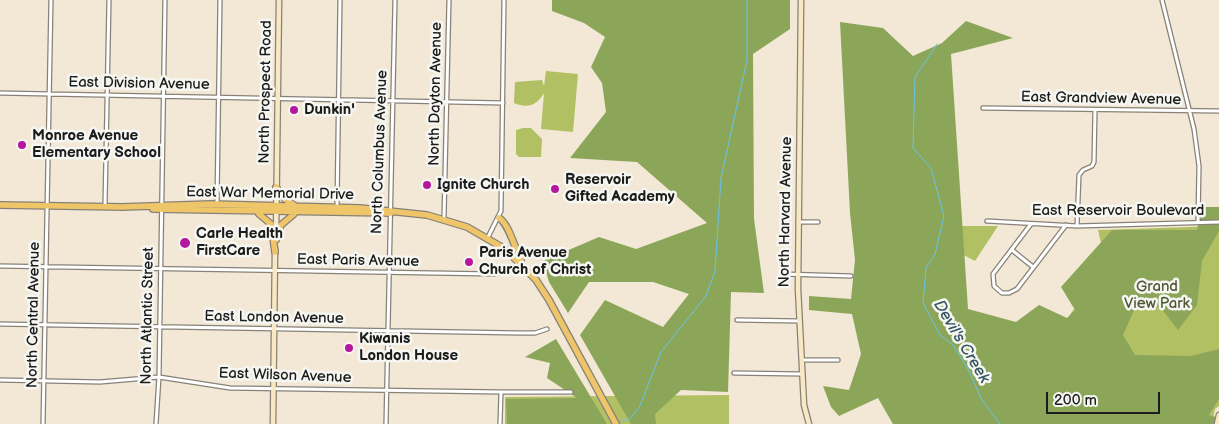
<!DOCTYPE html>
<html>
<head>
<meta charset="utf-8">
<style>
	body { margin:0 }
	#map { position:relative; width:1219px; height:424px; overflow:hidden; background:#f2e8d5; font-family:"Balsamiq Sans",sans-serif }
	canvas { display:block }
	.scale { position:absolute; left:1046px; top:392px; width:114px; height:22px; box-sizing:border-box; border:2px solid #1c1c1c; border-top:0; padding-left:6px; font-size:15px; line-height:18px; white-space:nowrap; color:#1c1c1c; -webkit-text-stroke:4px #f6f6f2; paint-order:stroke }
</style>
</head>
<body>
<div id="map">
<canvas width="1219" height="424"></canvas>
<div class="scale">200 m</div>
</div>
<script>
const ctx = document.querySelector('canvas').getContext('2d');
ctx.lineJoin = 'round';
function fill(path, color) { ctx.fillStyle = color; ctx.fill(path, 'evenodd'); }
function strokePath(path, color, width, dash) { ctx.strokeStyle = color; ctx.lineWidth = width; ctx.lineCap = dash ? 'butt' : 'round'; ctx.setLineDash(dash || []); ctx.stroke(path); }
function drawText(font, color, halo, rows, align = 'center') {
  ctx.font = font + ' "Balsamiq Sans",sans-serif'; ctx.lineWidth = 5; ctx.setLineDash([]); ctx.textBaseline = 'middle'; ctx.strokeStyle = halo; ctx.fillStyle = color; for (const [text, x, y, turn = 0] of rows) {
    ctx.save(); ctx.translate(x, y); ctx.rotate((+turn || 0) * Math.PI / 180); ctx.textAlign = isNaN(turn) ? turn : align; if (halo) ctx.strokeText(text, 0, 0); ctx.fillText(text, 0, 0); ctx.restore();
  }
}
fill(new Path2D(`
	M546,71L578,74L573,132L541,129L544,93C537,105 528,109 514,103L515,82L542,80L544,86Z
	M523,128H531L542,139L541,157H519L516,154V130Z
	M947,226H998L975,261L958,252L952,298L1035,370L1105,260L1098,230L1219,226V406L1215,409L1212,424H1075L930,287Z
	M729,395V424H505V397Z`), '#b1c063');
fill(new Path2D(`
	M552,0H790V29L753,54L754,219L764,293L731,292L728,392L681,390L655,414L656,424H631L580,335L605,300L663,327L689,294L653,282H589L568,313L549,282L543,261L599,237L636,249L707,223L637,162L570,158L606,112L602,83L591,67L605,37L584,23L552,11Z
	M966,21L1013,38L951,54L968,309L1016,322L1039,305L1067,318L1075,310L1061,287L1112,230H1197L1202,207H1219V231L1202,261L1197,305L1178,330L1161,308H1135L1123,335L1135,355L1191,356L1219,349V399L1209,415L1219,418V424H893L878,398L839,416L831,407L823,386L849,390L861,354L852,314L809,310V296L851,299L855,260L850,213L840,22L883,28L913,56L942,43Z
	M556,339L607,424H507L506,399L577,398L547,378L550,363L525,357Z`), '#8ca659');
strokePath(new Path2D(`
	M937,44L915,77L913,148L931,168L944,216L935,254L926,268L923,303L940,335L953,345L967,367L982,400L1000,424
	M622,421L629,419L639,408L661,352L706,296L715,271L721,178L747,60V0`), '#69c4e7', 1);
const street = new Path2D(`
	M1162,0L1194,129L1199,166L1198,222
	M0,93L503,103
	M983,108L1219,111
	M217,203L220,0
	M105,206L109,0
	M337,207L340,0
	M444,218L449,0
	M987,221L1077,226L1219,222
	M798,222H818
	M1031,224L993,274L994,286L1002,293H1009L1017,289L1066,225
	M1077,226L1079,175L1083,170L1092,166L1094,162L1095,110
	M488,237L501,211L504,0
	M1012,250L1033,267
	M0,266L494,274L506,271
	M782,274L851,276
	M737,320L799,321
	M0,324L519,333H535L547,329
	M802,360H838
	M734,373L802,374
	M0,380L100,382L159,377L230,388L501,392H571
	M43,424L51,0
	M156,424L159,377L165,0
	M386,424L395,0
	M500,424L501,392`);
const secondary = new Path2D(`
	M801,0L798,289L804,405L809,424
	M276,236L279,0
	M273,424L275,249
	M1217,424L1219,415`);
const highway = new Path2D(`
	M276,187L285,199L294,205
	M0,205L124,207
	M121,207L211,204L360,208L427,215L467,227L505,249L536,280L549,300L616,424
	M153,209L391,213
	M259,214L271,224L275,252
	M499,218C509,224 514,247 521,260
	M276,240L281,225L294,214`);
strokePath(street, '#878278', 5.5);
strokePath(secondary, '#878278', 7);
strokePath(highway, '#878278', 8);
strokePath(street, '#fff', 3);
strokePath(secondary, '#f8e8c3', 4.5);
strokePath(highway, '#eec569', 5.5);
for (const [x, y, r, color] of [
	[294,110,5,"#b5179e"],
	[22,145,5,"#b5179e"],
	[427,185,5,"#b5179e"],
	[555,189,5,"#b5179e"],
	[185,243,6,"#b5179e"],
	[469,262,5,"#b5179e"],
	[349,348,5,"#b5179e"]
]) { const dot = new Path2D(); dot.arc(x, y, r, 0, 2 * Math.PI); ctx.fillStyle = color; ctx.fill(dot); strokePath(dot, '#f6f6f2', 2); }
drawText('15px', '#1c1c1c', '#f6f6f2', [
	["East Division Avenue",139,84,1],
	["North Prospect Road",266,92,-89],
	["North Dayton Avenue",436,94,-89],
	["East Grandview Avenue",1101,99,1],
	["North Columbus Avenue",380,152,-88],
	["East War Memorial Drive",270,194,1],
	["East Reservoir Boulevard",1118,211],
	["North Harvard Avenue",786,212,-89],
	["East Paris Avenue",358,261,1],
	["North Central Avenue",34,315,-89],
	["North Atlantic Street",148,316,-89],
	["East London Avenue",274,318,1],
	["East Wilson Avenue",285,376,2]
]);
drawText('bold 15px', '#1c1c1c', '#f6f6f2', [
	["Dunkin'",304,110],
	["Monroe Avenue",32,136],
	["Elementary School",32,153],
	["Reservoir",565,180],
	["Gifted Academy",565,197],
	["Ignite Church",437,185],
	["Carle Health",196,234],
	["FirstCare",196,251],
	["Paris Avenue",479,253],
	["Church of Christ",479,270],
	["Kiwanis",359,339],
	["London House",359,356]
], 'left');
drawText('15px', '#505535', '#f6f6f2', [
	["Grand",1157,287],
	["View Park",1157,304]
]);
drawText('italic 16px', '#375763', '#f6f6f2', [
	["Devil's Creek",961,342,59]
]);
</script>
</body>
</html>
